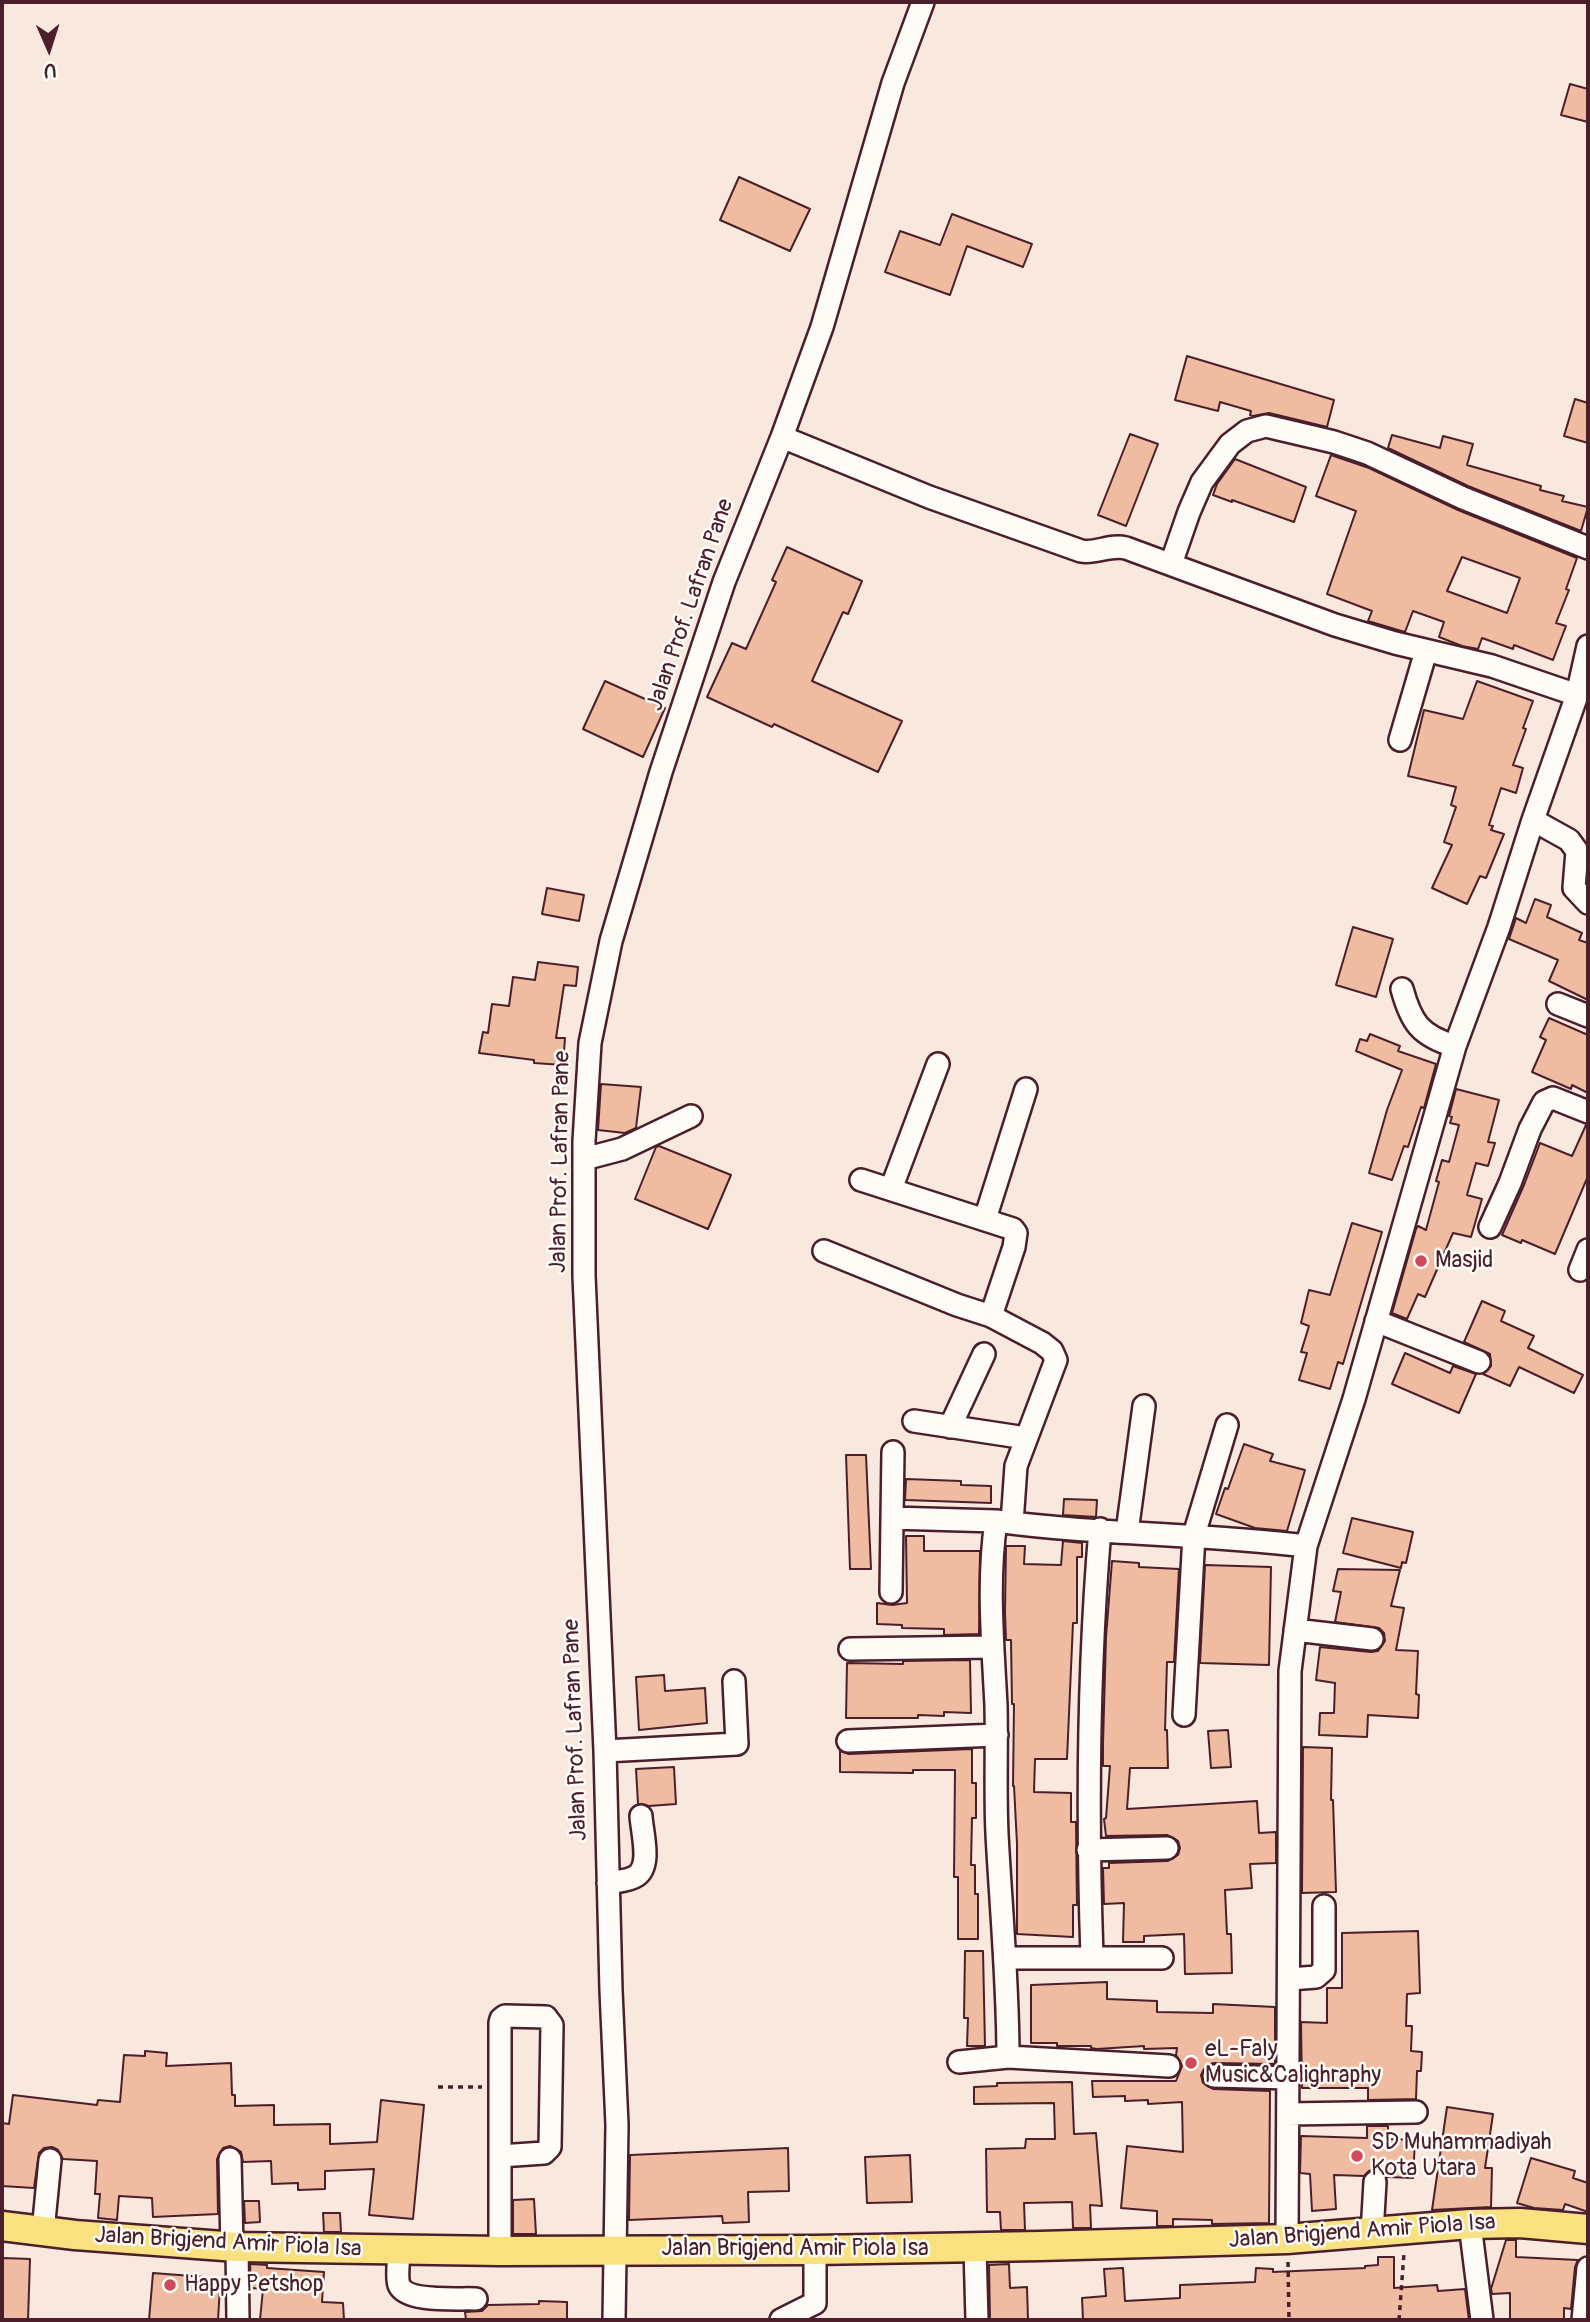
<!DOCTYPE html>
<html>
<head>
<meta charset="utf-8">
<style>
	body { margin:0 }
	#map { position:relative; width:1590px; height:2322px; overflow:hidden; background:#f9e8dd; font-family:Pangolin,sans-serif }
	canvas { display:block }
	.frame { position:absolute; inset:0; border:4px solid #4a1f2b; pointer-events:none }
	.north { position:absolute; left:14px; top:14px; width:70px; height:70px; -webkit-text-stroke:5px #fdfcf7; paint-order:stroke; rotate:177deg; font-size:19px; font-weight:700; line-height:28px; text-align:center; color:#4a1f2b }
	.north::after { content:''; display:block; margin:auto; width:24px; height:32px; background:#4a1f2b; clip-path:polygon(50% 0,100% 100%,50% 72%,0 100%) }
</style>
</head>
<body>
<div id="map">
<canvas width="1590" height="2322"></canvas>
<div class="frame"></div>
<div class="north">U</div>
</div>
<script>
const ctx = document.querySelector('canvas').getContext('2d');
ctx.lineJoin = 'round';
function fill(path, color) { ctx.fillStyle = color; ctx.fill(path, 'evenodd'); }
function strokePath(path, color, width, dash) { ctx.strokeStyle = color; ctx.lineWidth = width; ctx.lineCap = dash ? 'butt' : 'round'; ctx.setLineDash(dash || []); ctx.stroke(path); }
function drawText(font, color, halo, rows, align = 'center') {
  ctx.font = font + ' Pangolin,sans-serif'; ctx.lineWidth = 5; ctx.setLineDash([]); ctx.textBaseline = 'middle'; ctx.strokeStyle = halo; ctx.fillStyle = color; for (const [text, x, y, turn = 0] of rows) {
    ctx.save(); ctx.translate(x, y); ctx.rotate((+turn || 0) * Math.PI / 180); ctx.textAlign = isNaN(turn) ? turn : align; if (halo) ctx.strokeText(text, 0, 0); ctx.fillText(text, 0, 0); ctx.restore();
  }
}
const building = new Path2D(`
	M1570,84L1588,89V122L1561,115Z
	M739,177L810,209L790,251L720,220Z
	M952,214L1032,244L1023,267L967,246L950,295L885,272L900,231L940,245Z
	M1187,356L1334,400L1327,427L1269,413L1253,416L1250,415L1251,411L1220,402L1218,411L1175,400Z
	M1575,399L1588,403V443L1564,436Z
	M1130,434L1158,444L1126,526L1098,515Z
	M1392,435L1440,448L1443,436L1473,444L1467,465L1541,486L1540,490L1564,496L1562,501L1588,507L1581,531L1468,486L1388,448Z
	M1331,455L1369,468L1458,510L1577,558L1566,589L1569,590L1556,623L1566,626L1553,660L1514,645L1513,649L1482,638L1478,649L1462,646L1439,637L1444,622L1413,611L1405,632L1398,630L1368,621L1372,611L1327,594L1356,511L1316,496ZM1462,557L1520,578L1507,613L1447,591Z
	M1235,459L1306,487L1294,522L1232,500V502L1213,495L1217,484Z
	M787,547L862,581L848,614L843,612L812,681L902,721L878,772L774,724L772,727L707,697L732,643L746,649L776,582L772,580Z
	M605,681L665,708L643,757L583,729Z
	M1477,681L1533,701L1523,728L1526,729L1513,765L1523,768L1516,793L1501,788L1489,825L1493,826L1491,830L1504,834L1486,878L1480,876L1467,904L1432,888L1452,845L1444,842L1456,807L1451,805L1456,787L1408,776L1424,710L1463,719Z
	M547,888L584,895L579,921L542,914Z
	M1535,899L1551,905L1547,917L1582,933L1579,940L1588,943V1000L1549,981L1558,960L1509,939L1516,918L1526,923Z
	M1353,927L1393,939L1376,997L1336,985Z
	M538,962L578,967L576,986L564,985L556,1038H565L563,1065L534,1063V1060L479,1053L483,1032L488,1033L492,1004L509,1006L513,977L535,980Z
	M1549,1018L1588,1035V1093L1572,1085L1571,1089L1532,1072L1546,1040L1540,1037Z
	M1370,1034L1400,1046L1398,1051L1436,1064L1424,1108L1421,1107L1408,1147L1404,1146L1392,1180L1369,1173L1387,1110L1402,1070L1356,1051L1360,1039L1367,1041Z
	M601,1084L641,1087L636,1128L625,1133L598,1130Z
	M1456,1089L1499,1100L1488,1142L1495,1143L1488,1166L1476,1163L1467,1195L1482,1199L1471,1237L1453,1233L1425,1297L1418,1294L1407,1319L1392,1313L1416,1229L1418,1226L1426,1230L1439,1182L1436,1181L1442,1160L1449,1162L1459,1125L1450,1123L1452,1117L1449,1116Z
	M1586,1125H1588V1176L1555,1254L1522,1240L1521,1243L1502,1235L1524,1185L1540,1143L1572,1156Z
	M659,1146L731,1175L708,1229L635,1199L656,1147Z
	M1352,1223L1382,1232L1343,1364L1338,1362L1330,1389L1299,1380L1307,1353L1301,1352L1309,1326L1301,1323L1309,1290L1330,1295Z
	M1482,1301L1505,1311L1501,1321L1534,1336L1528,1348L1583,1375L1574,1393L1519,1367L1510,1386L1483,1374L1491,1366L1490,1354L1464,1342Z
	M1405,1353L1450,1373L1453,1366L1476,1374L1459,1413L1392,1384Z
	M1244,1444L1273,1454L1270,1461L1305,1470L1287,1531L1255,1528L1216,1514L1225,1488L1228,1489Z
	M846,1455H866L871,1569H850Z
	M906,1479L961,1481V1485L991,1486V1503L905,1500Z
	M1064,1499L1097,1500L1096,1517L1063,1515Z
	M1352,1518L1413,1532L1406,1563L1402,1562L1401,1568L1343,1553Z
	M906,1536H924V1551H980L979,1634L944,1635V1629L902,1628V1625L877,1624V1603L892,1605L907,1603Z
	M1063,1541L1082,1543V1557H1077V1623H1073L1067,1759H1035L1034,1792L1071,1793V1822H1076L1077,1905H1073V1937L1017,1934V1844L1014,1786H1013L1014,1704H1012L1011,1640H1006L1005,1613L1006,1546H1025L1024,1564L1061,1565Z
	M1112,1561L1139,1563V1567L1179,1569L1174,1662H1167L1165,1730H1167L1168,1768H1130L1127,1809L1257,1801L1259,1833L1276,1832V1863L1250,1864L1252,1888L1225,1890L1227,1934H1231L1232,1973L1185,1974L1184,1934L1144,1936V1942H1123L1124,1903L1104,1904L1103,1868H1109V1863L1168,1861L1178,1855L1180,1848L1178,1841L1167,1835L1106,1836L1104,1819L1106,1818L1110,1766H1103V1743L1106,1637Z
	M1205,1565L1271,1567L1269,1665L1200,1663Z
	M1338,1569L1400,1570L1391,1606L1404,1608L1396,1650L1418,1651L1416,1694L1419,1695L1418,1718L1368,1715L1367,1737L1319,1735L1320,1713H1334L1335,1683L1316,1680L1320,1647L1371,1652L1378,1651L1385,1641L1384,1633L1379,1628L1335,1622L1341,1592L1333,1591Z
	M970,1660L971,1713L944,1712V1716L918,1715V1718H846L847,1663L903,1664V1661Z
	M664,1675L665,1691L705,1688L707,1723L639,1730L636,1677Z
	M1228,1730L1231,1767L1211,1768L1208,1731Z
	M1303,1747L1332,1748L1331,1800H1333L1336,1892L1302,1893Z
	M972,1749V1783H976V1818H972L971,1865H975V1894H978V1939H958V1877H954L955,1770H913V1773L840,1772V1751L849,1754Z
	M674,1767L676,1804L649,1806L638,1804L636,1769Z
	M1418,1931L1420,1993L1407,1994L1406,2026H1412L1411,2051L1422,2052L1421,2071H1417L1416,2099L1368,2100V2088H1302L1301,2022L1327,2023V1988H1342V1933Z
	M965,1951H983L985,2046H967L968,2018H964Z
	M1107,1982V1999L1157,2001V2012L1213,2013V2004L1275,2007V2064L1214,2063L1207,2065L1201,2075L1203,2083L1213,2089L1270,2091L1269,2223L1212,2224V2220L1173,2219V2226H1157V2211L1121,2208L1127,2146L1183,2152L1182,2102L1148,2104V2100L1125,2101V2096L1093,2097L1092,2081H1176L1182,2066L1176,2055L1177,2048L1144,2049V2046L1097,2049L1091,2048V2046H1057V2043H1031V1985Z
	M145,2051L167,2053L166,2066L231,2063L232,2095H235V2106L274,2105V2125L330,2124V2144L377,2142L381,2100L424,2105L413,2219L369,2215L374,2169L325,2171V2189L298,2190V2183L272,2184L271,2161L243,2162L241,2152L230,2146L223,2148L217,2159L218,2214L153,2217L152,2198L119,2196L117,2220L98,2218L100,2194H95L97,2161L63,2159L58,2150L52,2147L44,2148L39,2153L34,2188L2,2186V2123L9,2124L13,2095L97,2105L98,2100L120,2102L124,2055L145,2056Z
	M1072,2082L1074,2134L1096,2133L1102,2206L1090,2205L1091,2228H1073L1072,2202L1024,2203L1025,2230H1001L1000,2212H987L986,2149L1025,2148L1026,2139H1055L1054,2103L974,2104V2087L997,2086V2083Z
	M1447,2107L1493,2114L1485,2168H1492L1491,2207L1432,2210Z
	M1367,2126H1388V2139L1415,2140L1413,2178L1387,2177L1382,2171L1375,2169L1369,2171L1364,2176L1334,2175L1336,2209L1312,2211L1310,2174L1300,2173L1301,2136L1367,2138Z
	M788,2148L789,2191L748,2192L749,2222L723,2223L722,2216L629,2220L630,2155Z
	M910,2155L912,2202L867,2203L865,2157Z
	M1531,2158L1575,2171L1573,2178L1588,2183V2212L1565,2204L1563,2210L1534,2208L1517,2203Z
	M534,2199L536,2234H513V2200Z
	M244,2201H259L260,2222L245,2223Z
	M323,2213H340L341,2232H324Z
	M1506,2240H1516V2257L1578,2260L1575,2267L1571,2309L1564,2308V2320H1510V2293L1492,2294L1491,2289Z
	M1378,2257H1394V2288L1437,2285L1438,2291L1465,2289L1469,2320H1083L1082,2298L1106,2296L1104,2269L1123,2268L1125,2301L1180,2298V2285L1255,2282L1256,2268L1273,2269V2272L1365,2268V2266L1378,2265Z
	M3,2258L30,2259L28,2320H2Z
	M250,2264L267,2265V2268L324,2272L322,2302L343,2303L344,2320H260L263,2289L251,2288Z
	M1009,2264L1010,2288L1027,2287L1028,2320H990L989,2265Z
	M153,2273L205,2277L204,2285L220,2286L218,2320H149Z
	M539,2301L567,2302V2320H466L465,2312L482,2311L488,2305L539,2304Z`);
fill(building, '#efbba1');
strokePath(building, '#4a1f2b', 2);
const minor = new Path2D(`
	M782,437L929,497L1081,551C1096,554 1110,544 1126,548L1335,625L1395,643L1492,666L1577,695
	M1171,564L1189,512L1202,482L1230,444L1247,431L1266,426L1334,442L1367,453L1463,498L1588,548
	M1400,740L1426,651
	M1533,820L1569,840L1577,851L1574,888L1588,903
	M1402,989C1411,1022 1420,1036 1455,1046
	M1558,1004L1588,1016
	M584,1159L622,1149L691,1116
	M861,1180L1013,1229L1016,1233L1014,1247L991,1316
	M891,1189L938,1064
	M985,1219L1026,1089
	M1490,1227L1510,1183L1530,1129L1544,1102L1553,1098L1588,1112
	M824,1251L957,1305L991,1316L1042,1343L1052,1351L1056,1360L1016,1466L1012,1523
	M1580,1270L1588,1250
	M1376,1321L1479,1362
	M914,1421L1026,1438
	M950,1427L984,1354
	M893,1452L892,1518L996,1521
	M1127,1532L1144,1406
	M891,1592L892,1518
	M1295,1630L1372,1639
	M850,1649L992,1647
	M1184,1715L1194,1535L1227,1425
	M848,1741L997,1735
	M605,1751L737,1744L734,1681
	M1088,1850L1167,1848
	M608,1883C617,1881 629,1881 636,1876C652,1866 642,1833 641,1816
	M1092,1957C1087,1814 1088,1672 1100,1529
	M1006,1958H1162
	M1290,1979L1316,1977L1324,1970V1906
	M959,2062L1008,2057
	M1169,2066L1008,2057C1008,1983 1001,1909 997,1834C995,1792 997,1749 996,1706C993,1644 987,1583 996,1521C1098,1535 1203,1533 1306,1546
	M1214,2076L1289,2078
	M1288,2114L1416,2112
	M230,2159L232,2247
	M1470,2224L1482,2320
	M43,2231L50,2160
	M1372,2233L1375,2182
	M1287,2239L1290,1671L1306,1546L1354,1399L1455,1046L1499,927L1533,820L1577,695L1588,646
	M237,2247L238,2320
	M975,2248L977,2320
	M399,2251C399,2260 396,2276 399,2285C407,2303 459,2298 476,2299
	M500,2251V2023L501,2019L505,2016L546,2017L552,2025L550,2147L544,2153L500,2156
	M614,2320L617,2125L611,1990L605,1751L584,1276V1141L590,1043L611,941L661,772L724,582L782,437L822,327L893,83L923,2
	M781,2320L815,2303V2250
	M1583,2320L1588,2268`);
const major = new Path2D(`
	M2,2226L75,2235L237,2247L500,2251L815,2250L1040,2246L1287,2239L1470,2224L1520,2223L1588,2229`);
strokePath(minor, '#4a1f2b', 26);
strokePath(major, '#4a1f2b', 33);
strokePath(new Path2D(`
	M438,2087H482
	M1288,2262L1289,2320
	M1399,2320L1404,2253`), '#4a1f2b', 3.5, [5, 5]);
strokePath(minor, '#fdfcf7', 21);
strokePath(major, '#fae180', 28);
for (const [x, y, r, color] of [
	[1421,1261,7,"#d1495b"],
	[1191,2063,7,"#d1495b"],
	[1357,2156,7,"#d1495b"],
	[170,2285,7,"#d1495b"]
]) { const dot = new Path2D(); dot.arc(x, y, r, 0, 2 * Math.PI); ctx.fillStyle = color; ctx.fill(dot); strokePath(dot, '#fdfcf7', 2.5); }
drawText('23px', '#4a1f2b', '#fdfcf7', [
	["Jalan Prof. Lafran Pane",691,605,-71],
	["Jalan Prof. Lafran Pane",561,1162,-89],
	["Jalan Prof. Lafran Pane",576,1730,-92],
	["Jalan Brigjend Amir Piola Isa",1362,2232,-4],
	["Jalan Brigjend Amir Piola Isa",228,2243,3],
	["Jalan Brigjend Amir Piola Isa",795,2249]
]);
drawText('23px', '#4a1f2b', '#fdfcf7', [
	["Masjid",1435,1261],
	["eL-Faly",1205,2050],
	["Music&Calighraphy",1205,2076],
	["SD Muhammadiyah",1371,2143],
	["Kota Utara",1371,2169],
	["Happy Petshop",184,2285]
], 'left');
</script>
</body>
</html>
